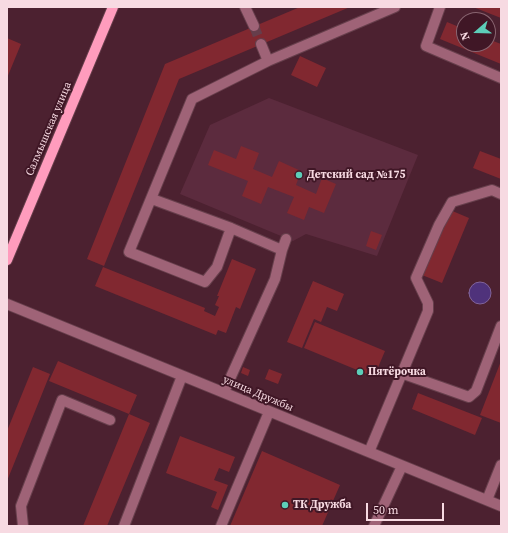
<!DOCTYPE html>
<html>
<head>
<meta charset="utf-8">
<style>
	body { margin:0 }
	#map { position:relative; width:508px; height:533px; overflow:hidden; background:#4c2130; font-family:"Source Serif 4",serif }
	canvas { display:block }
	.frame { position:absolute; inset:0; border:8px solid #f7dae2; pointer-events:none }
	.north { position:absolute; left:456px; top:12px; width:40px; height:40px; box-sizing:border-box; background:#401726; border:1px solid #896571; border-radius:50%; rotate:250deg; font-size:11px; font-weight:700; line-height:16px; text-align:center; color:#f7dae2 }
	.north::after { content:''; display:block; margin:auto; width:14px; height:18px; background:#5dceb9; clip-path:polygon(50% 0,100% 100%,50% 72%,0 100%) }
	.scale { position:absolute; left:366px; top:503px; width:78px; height:18px; box-sizing:border-box; border:2px solid #f7dae2; border-top:0; padding-left:5px; font-size:12px; line-height:14px; white-space:nowrap; color:#f7dae2; -webkit-text-stroke:3px #401726; paint-order:stroke }
</style>
</head>
<body>
<div id="map">
<canvas width="508" height="533"></canvas>
<div class="frame"></div>
<div class="north">N</div>
<div class="scale">50 m</div>
</div>
<script>
const ctx = document.querySelector('canvas').getContext('2d');
ctx.lineJoin = 'round';
function fill(path, color) { ctx.fillStyle = color; ctx.fill(path, 'evenodd'); }
function strokePath(path, color, width, dash) { ctx.strokeStyle = color; ctx.lineWidth = width; ctx.lineCap = dash ? 'butt' : 'round'; ctx.setLineDash(dash || []); ctx.stroke(path); }
function drawText(font, color, halo, rows, align = 'center') {
  ctx.font = font + ' "Source Serif 4",serif'; ctx.lineWidth = 4; ctx.setLineDash([]); ctx.textBaseline = 'middle'; ctx.strokeStyle = halo; ctx.fillStyle = color; for (const [text, x, y, turn = 0] of rows) {
    ctx.save(); ctx.translate(x, y); ctx.rotate((+turn || 0) * Math.PI / 180); ctx.textAlign = isNaN(turn) ? turn : align; if (halo) ctx.strokeText(text, 0, 0); ctx.fillText(text, 0, 0); ctx.restore();
  }
}
fill(new Path2D(`
	M269,98L418,155L377,256L306,234L293,241L180,194L210,125Z`), '#5c2b3e');
const water = new Path2D(`
	M469 293a11 11 0 1 1 22 0a11 11 0 1 1-22 0Z`);
fill(water, '#4f327b');
strokePath(water, '#81649a', 1);
fill(new Path2D(`
	M300,7H350L179,79L104,266L87,259L165,64Z
	M473,7H501V18Z
	M447,22L464,29V44H488V39L501,44V64L440,39Z
	M7,38L21,44L7,78Z
	M300,56L326,68L317,87L291,75Z
	M241,146L259,153L253,169L272,177L279,161L301,171L296,185L316,194L322,178L336,184L324,213L309,207L304,220L287,213L294,197L268,187L261,204L242,196L248,181L208,165L214,150L236,159Z
	M480,151L501,159V179L473,168Z
	M450,210L469,218L442,283L422,275Z
	M371,231L382,235L376,250L366,246Z
	M232,259L256,269L240,309L236,307L226,333L218,330L216,335L95,286L103,267L205,308L204,311L215,316L219,307L215,305L219,296H217Z
	M313,281L344,294L337,311L327,307L321,322L314,319L302,348L287,342Z
	M315,322L385,351L374,377L304,348Z
	M58,361L137,395L129,414L150,423L107,526H83L129,414L49,381Z
	M501,361V423L480,415Z
	M33,367L50,374L7,481V431Z
	M243,367L250,370L248,376L241,373Z
	M269,369L282,374L278,384L265,379Z
	M418,393L482,418L475,435L412,409Z
	M180,436L235,457L229,472L219,468L214,480L228,485L218,510L211,507L217,492L166,473Z
	M262,451L340,485L322,526H230Z`), '#812830');
strokePath(new Path2D(`
	M254,26L261,44`), '#663d4b', 10, [10, 5]);
const minor = new Path2D(`
	M245,7L254,26
	M440,7L426,46L501,78
	M268,61L395,7
	M152,199L231,228
	M282,250L286,239
	M7,304L501,506
	M401,373L469,397L476,391L501,326
	M224,392L275,279L282,250L231,228L217,267L205,282L129,252L192,99L268,61L261,44
	M369,452L428,311V303L416,278L439,225L452,202L492,190L501,194
	M487,500L501,465
	M23,526L21,506L62,400L110,420
	M124,526L182,376
	M221,526L269,412
	M374,526L402,466`);
const major = new Path2D(`
	M7,260L113,7`);
strokePath(minor, '#673f4c', 12);
strokePath(major, '#673f4c', 12);
strokePath(minor, '#9f6377', 10);
strokePath(major, '#ff9cbd', 10);
for (const [x, y, r, color] of [
	[299,175,4,"#5dceb9"],
	[360,372,4,"#5dceb9"],
	[285,505,4,"#5dceb9"]
]) { const dot = new Path2D(); dot.arc(x, y, r, 0, 2 * Math.PI); ctx.fillStyle = color; ctx.fill(dot); strokePath(dot, '#401726', 1.5); }
drawText('11px', '#f7dae2', '#401726', [
	["Салмышская улица",49,129,-67],
	["улица Дружбы",258,394,23]
]);
drawText('bold 11px', '#f7dae2', '#401726', [
	["Детский сад №175",307,175],
	["Пятёрочка",368,372],
	["ТК Дружба",293,505]
], 'left');
</script>
</body>
</html>
